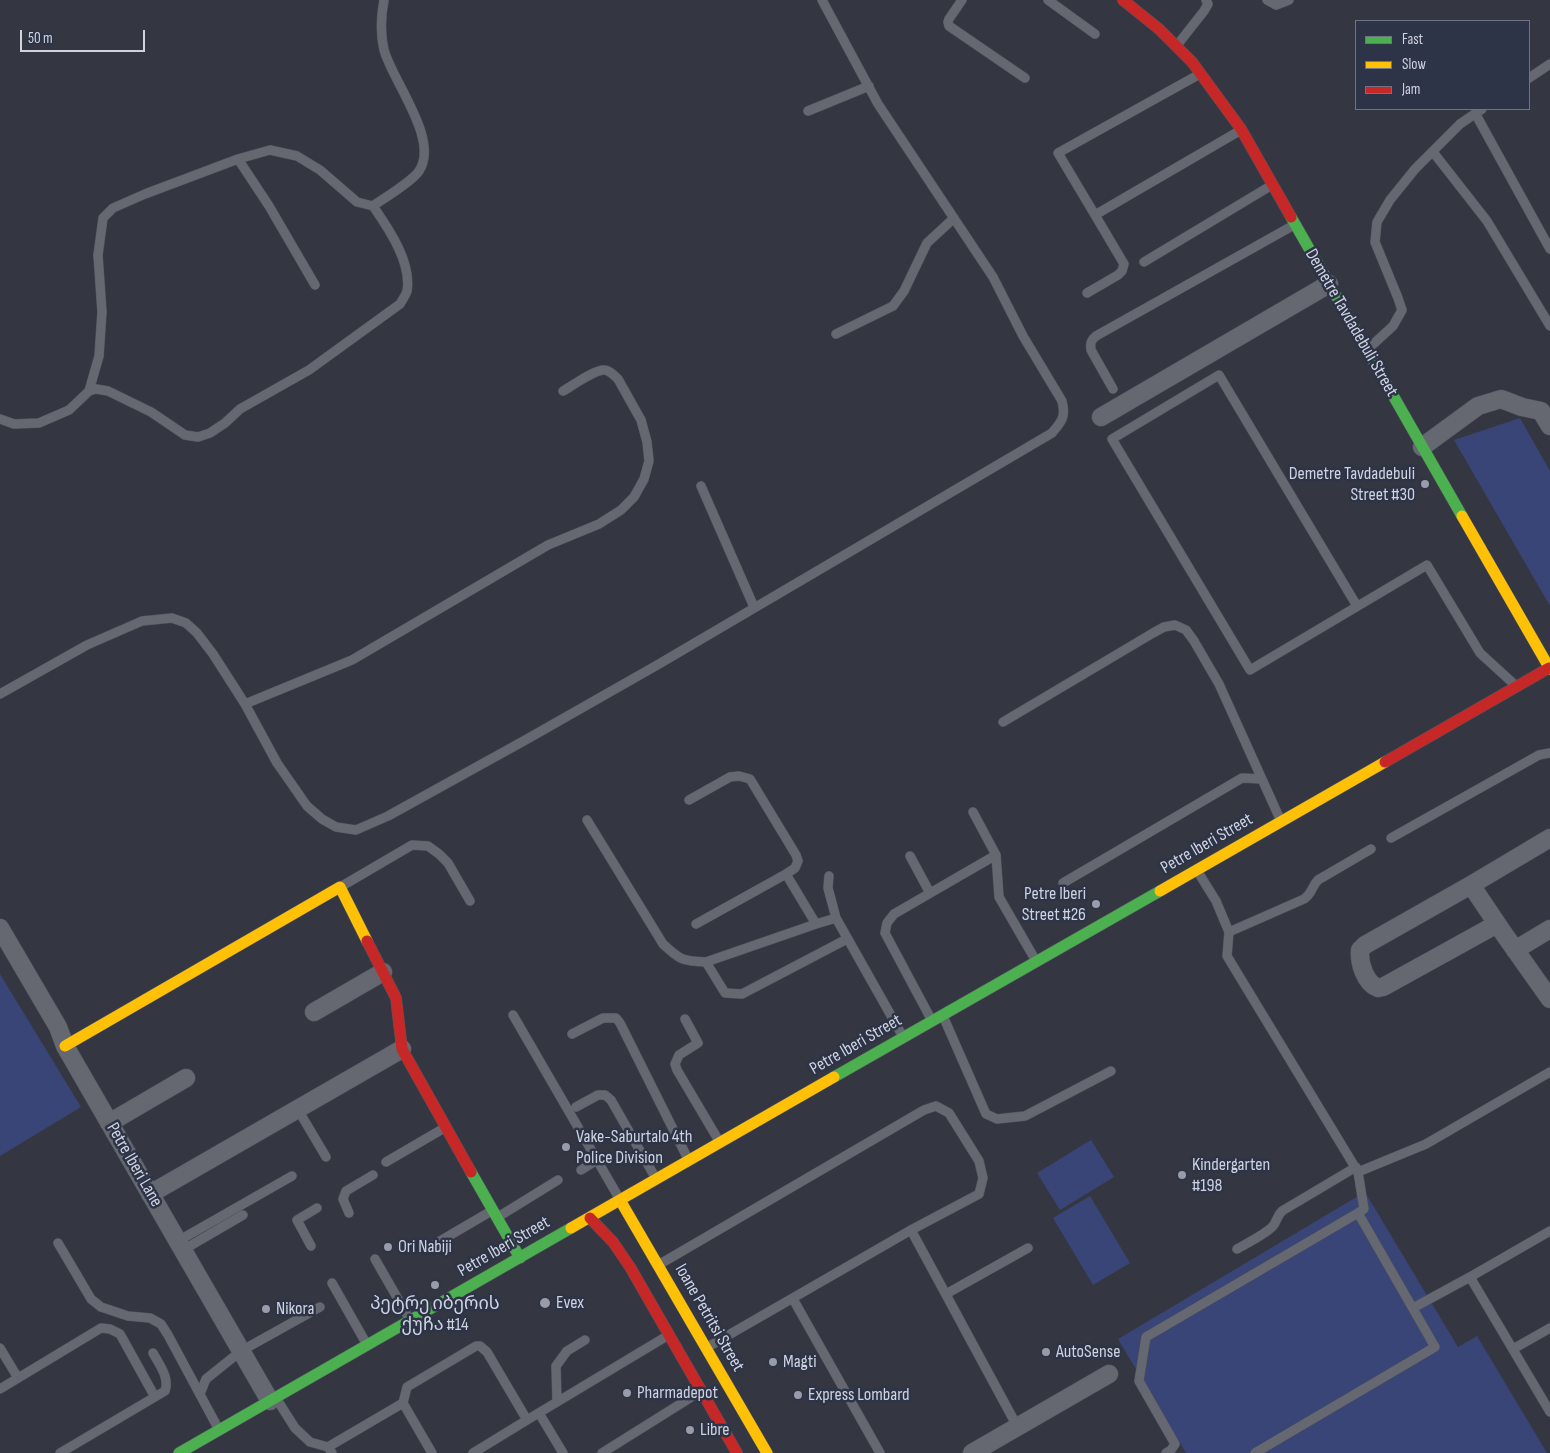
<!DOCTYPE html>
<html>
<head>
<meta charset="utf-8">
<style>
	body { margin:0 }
	#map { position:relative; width:1550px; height:1453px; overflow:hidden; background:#343741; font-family:"Sofia Sans Condensed",sans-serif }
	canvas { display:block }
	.legend { position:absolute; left:1355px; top:20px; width:175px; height:90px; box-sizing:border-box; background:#2e3447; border:1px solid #6e7484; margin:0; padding:6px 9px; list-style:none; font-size:15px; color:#cfd3df }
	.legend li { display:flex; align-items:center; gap:10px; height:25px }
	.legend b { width:25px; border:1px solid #6e7484 }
	.scale { position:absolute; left:20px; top:30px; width:125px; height:22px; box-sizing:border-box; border:2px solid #cfd3df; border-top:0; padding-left:6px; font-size:15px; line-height:18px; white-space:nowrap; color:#cfd3df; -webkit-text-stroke:4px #2e3447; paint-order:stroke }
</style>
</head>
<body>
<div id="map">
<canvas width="1550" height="1453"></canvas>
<ul class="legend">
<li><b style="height:6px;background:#4caf50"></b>Fast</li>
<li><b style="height:6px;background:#ffc107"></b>Slow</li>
<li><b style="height:6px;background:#c62828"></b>Jam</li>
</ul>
<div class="scale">50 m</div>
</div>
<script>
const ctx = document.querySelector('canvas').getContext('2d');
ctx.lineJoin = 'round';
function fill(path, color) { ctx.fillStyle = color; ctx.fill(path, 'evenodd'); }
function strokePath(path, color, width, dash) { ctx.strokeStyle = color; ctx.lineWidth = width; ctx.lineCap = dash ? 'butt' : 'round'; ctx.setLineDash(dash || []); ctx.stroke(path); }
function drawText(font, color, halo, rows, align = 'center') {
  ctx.font = font + ' "Sofia Sans Condensed","Noto Sans Georgian",sans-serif'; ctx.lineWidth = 5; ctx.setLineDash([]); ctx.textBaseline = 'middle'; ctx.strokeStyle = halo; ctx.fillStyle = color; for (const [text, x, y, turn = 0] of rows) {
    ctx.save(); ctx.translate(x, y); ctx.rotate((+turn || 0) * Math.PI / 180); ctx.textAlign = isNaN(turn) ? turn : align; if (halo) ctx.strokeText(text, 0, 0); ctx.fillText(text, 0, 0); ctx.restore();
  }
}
fill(new Path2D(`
	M1520,418L1550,471V606L1454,440Z
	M0,974L81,1107L0,1156Z
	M1091,1140L1114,1177L1060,1210L1037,1173Z
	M1365,1192L1458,1347L1477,1336L1547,1453H1186L1118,1339Z
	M1090,1196L1130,1263L1093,1285L1053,1218Z`), '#384576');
const lane = new Path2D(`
	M962,0L949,19L948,22L949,26L1025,78
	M1048,0L1095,34
	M1267,0L1276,5L1289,0
	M1178,44L1204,11L1208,4L1206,0
	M1198,75L1058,153L1095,215L1241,130
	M1529,78L1550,64
	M808,111L869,86
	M1475,113L1550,249
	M1433,152L1487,221L1550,326
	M238,159L269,206L315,285
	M1144,262L1272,185
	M1087,293L1118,275L1122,271L1124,264L1095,215
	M836,334L893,306L904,291L927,243L954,218
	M1369,348L1393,326L1402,310L1398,298L1375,242L1377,222L1390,200L1415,169L1460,124L1482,109
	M1113,389L1091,350C1090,343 1091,340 1096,336L1294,225
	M89,391L99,356L102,312L98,255L103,218L113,208L145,194L238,159L270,150L297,156L320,170L357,202L373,206
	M0,419L14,424L39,423L69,410L89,391L96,389L108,391L151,412L185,435L198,437L210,433L225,423L240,409L309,370L400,304C402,300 406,295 407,291C412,262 388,228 373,206C384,198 412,182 419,171C440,140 393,82 384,50C380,33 381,16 384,0
	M701,486L754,607
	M1357,606L1219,375L1112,439L1250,670L1427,565L1480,653L1515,685
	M0,694L87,645L142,621L172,618L186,623L197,633L213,654L245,704L352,660L548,545L599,524L621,510L634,497L644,479L649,461L647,442L641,420L618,379C614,375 609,370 604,370C594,370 572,386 563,391
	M245,704L277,763L307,806L322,819L336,827L356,830L388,816L529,738L659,664L1052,433C1062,421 1066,417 1062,401L1023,336L993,277L983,262L878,104L822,0
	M1003,722L1153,633L1164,627L1175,625L1186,630L1194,641L1219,684L1280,819
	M689,800L730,777L739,776L750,779L796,855L798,861L795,868L786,874L816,924
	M973,812L996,855L999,897L1036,961
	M587,820L663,944C680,960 682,961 706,962L816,924L836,918L902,1035
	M1391,838L1539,755L1550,753
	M910,856L930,893
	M1198,872L1216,901L1229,932L1227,956L1358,1172L1426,1144L1550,1072
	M829,876L828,888L836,918
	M1063,883L1242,778L1262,779
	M342,886L412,845L428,846L439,854L448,863L470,901
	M696,924L786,874
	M1229,932L1304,899C1313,893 1311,887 1318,880L1371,849
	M706,962L725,993L742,994L847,939
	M513,1015L619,1198
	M943,1016L986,1114L997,1119L1025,1116L1111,1071
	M685,1019L698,1043L679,1055L675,1064L677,1070L719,1141
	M931,1019L885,933L887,923L894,914L996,855
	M572,1034L603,1018H616L620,1023L688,1159
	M576,1107L598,1095H605L611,1100L655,1177
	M297,1108L326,1157
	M386,1162L446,1127
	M581,1170L597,1160
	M349,1213L343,1199L346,1191L373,1175
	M1358,1213L1364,1209L1358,1172
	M498,1217L558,1180
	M911,1230L1017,1426
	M1550,1231L1470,1277L1550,1412
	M178,1241L292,1176
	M58,1243L91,1299L101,1307L128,1316L150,1318L161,1324L168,1335L218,1428
	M435,1244L493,1210
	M311,1246L297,1220L317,1208
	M1237,1249C1247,1243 1266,1234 1273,1226C1277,1221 1277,1216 1282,1211L1356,1167
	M183,1250L243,1215
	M375,1259L410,1320
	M660,1264L924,1110L936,1106L949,1113L979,1161L983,1178L979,1194L911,1230L706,1348
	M332,1283L366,1343
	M946,1294L1028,1248
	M793,1299L880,1453
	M1413,1308L1470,1277
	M0,1348L18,1378
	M1513,1349L1550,1328
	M0,1389L101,1328L110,1329L120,1334L155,1397
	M200,1394L206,1379L241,1351L320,1307
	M276,1398L295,1428L310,1442L328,1447L332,1453
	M557,1402L556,1366L567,1351L585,1340
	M403,1403L432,1453
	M539,1413L563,1453
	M328,1447L403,1403L407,1387L476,1346H480L487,1352L527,1420L667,1336
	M60,1453L165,1391C170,1378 159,1364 153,1353
	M473,1453L527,1420
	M602,1453L701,1391
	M1166,1453L1171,1450L1175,1444L1139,1381L1146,1337L1358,1213L1435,1347L1255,1453`);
const street = new Path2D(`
	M1101,417L1329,284
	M1422,447L1478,406L1501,399L1522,407L1541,411L1550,426
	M1471,885L1504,934L1550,999
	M1497,924L1383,987L1378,988C1365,983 1359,963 1360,950L1365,945L1471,885L1550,838
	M0,928L58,1027L65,1046L270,1401
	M1515,950L1550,929
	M314,1012L383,972
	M109,1123L186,1078
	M150,1194L402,1049
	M972,1453L1109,1374`);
const fast = new Path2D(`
	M1291,217L1462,516
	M834,1077L1160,891
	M471,1172L520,1258
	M179,1453L571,1228`);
const slow = new Path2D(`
	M1462,516L1550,669
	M1160,891L1385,762
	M65,1046L340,887L367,941
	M620,1200L767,1453
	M571,1228L834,1077`);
const jam = new Path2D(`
	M1123,0L1159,29L1192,62L1241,129L1291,217
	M1385,762L1549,668
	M367,941L396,998L402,1049L471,1172
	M590,1218L613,1242L630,1267L737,1453`);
strokePath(lane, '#4f535c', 10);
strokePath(street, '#4f535c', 19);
strokePath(fast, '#4f535c', 12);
strokePath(slow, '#4f535c', 12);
strokePath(jam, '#4f535c', 12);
strokePath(lane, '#656871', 9);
strokePath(street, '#656871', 18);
strokePath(fast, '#4caf50', 11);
strokePath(slow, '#ffc107', 11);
strokePath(jam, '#c62828', 11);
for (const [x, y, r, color] of [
	[1425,484,5,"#999ca8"],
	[1096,904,5,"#999ca8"],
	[566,1147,5,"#999ca8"],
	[1182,1175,5,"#999ca8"],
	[388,1247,5,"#999ca8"],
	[435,1285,5,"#999ca8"],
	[545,1303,6,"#999ca8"],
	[266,1309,5,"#999ca8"],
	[1046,1352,5,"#999ca8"],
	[773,1362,5,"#999ca8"],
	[627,1393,5,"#999ca8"],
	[798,1395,5,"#999ca8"],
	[690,1430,5,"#999ca8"]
]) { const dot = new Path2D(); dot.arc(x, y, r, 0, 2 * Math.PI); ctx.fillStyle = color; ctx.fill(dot); strokePath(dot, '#2e3447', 2); }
drawText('18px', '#cfd3df', '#2e3447', [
	["Demetre Tavdadebuli Street",1351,323,60],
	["Petre Iberi Street",1207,844,-30],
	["Petre Iberi Street",856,1045,-30],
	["Petre Iberi Lane",134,1165,60],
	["Petre Iberi Street",504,1247,-30],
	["Ioane Petritsi Street",709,1318,60]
]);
drawText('18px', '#cfd3df', '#2e3447', [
	["Demetre Tavdadebuli",1415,474,"right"],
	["Street #30",1415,495,"right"],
	["Petre Iberi",1086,894,"right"],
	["Street #26",1086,915,"right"],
	["Vake-Saburtalo 4th",576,1137],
	["Police Division",576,1158],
	["Kindergarten",1192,1165],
	["#198",1192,1186],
	["Ori Nabiji",398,1247],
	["Evex",556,1303],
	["პეტრე იბერის",435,1304,"center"],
	["ქუჩა #14",435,1325,"center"],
	["Nikora",276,1309],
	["AutoSense",1056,1352],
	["Magti",783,1362],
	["Pharmadepot",637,1393],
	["Express Lombard",808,1395],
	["Libre",700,1430]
], 'left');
</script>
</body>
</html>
